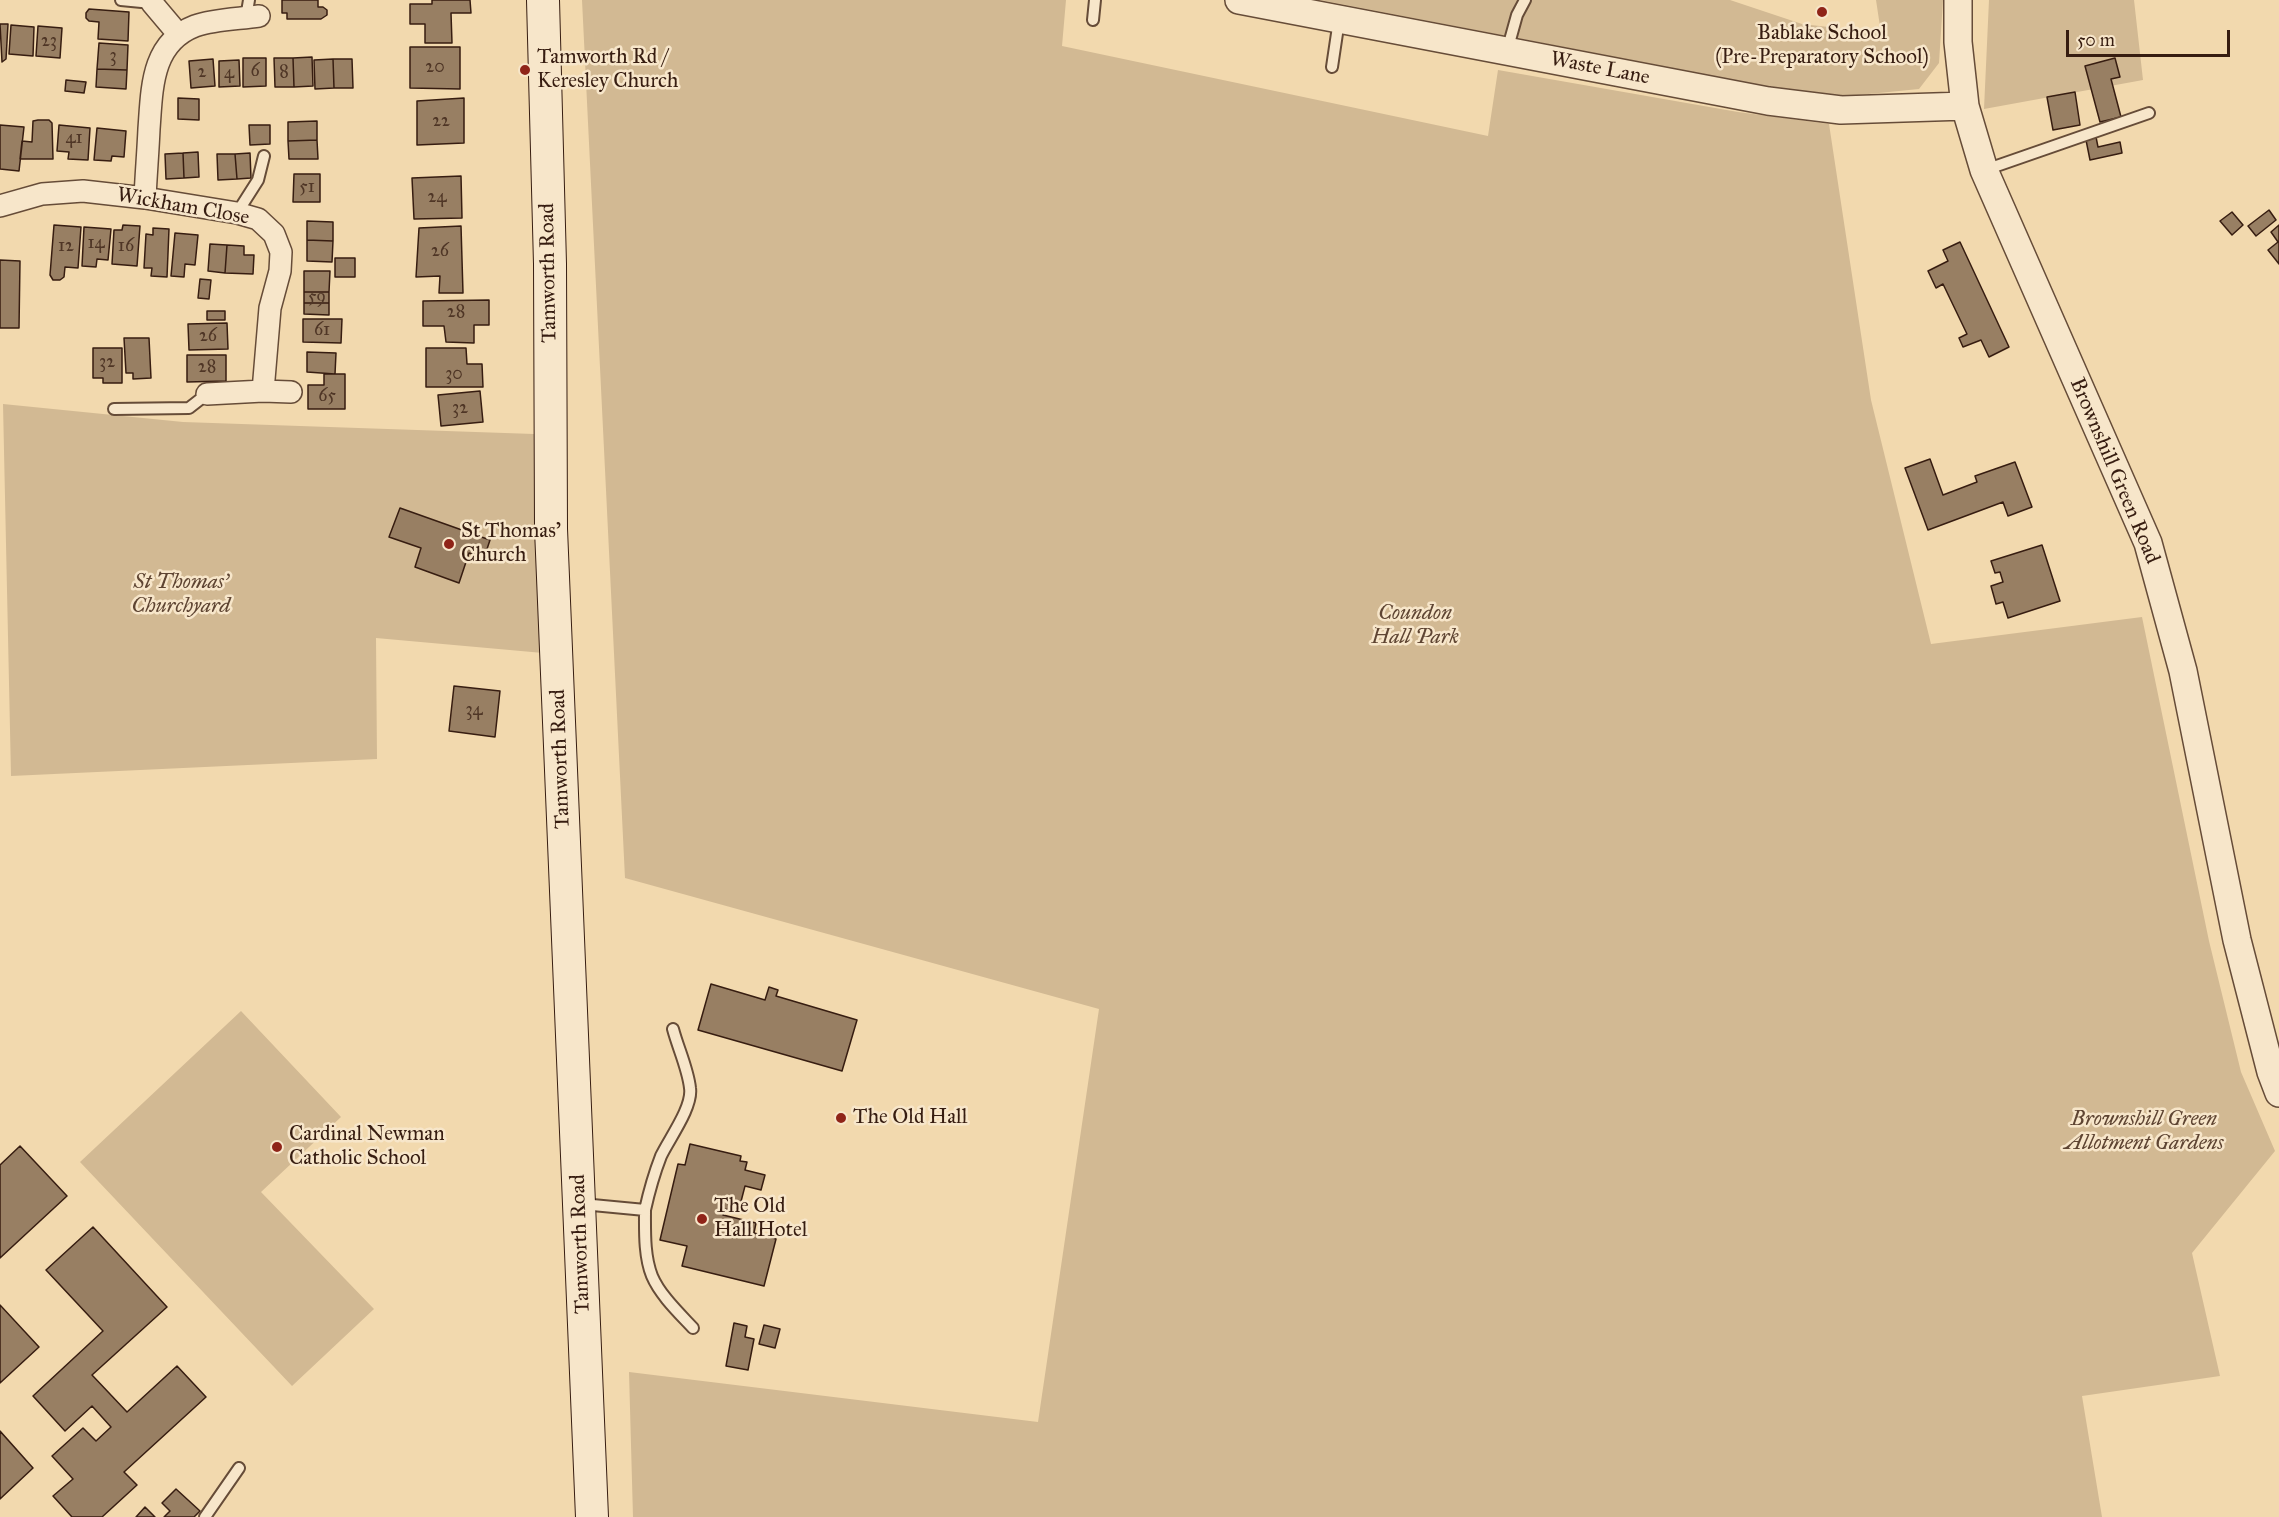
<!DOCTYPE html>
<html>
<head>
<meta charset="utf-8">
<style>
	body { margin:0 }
	#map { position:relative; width:2279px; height:1517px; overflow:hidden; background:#f2d9ae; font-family:"IM FELL Great Primer",serif }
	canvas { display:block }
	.scale { position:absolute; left:2066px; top:30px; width:164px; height:27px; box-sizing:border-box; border:3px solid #371d11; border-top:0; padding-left:8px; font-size:18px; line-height:21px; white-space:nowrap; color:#371d11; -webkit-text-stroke:4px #f7e6ca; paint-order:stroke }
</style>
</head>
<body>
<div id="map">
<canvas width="2279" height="1517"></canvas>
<div class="scale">50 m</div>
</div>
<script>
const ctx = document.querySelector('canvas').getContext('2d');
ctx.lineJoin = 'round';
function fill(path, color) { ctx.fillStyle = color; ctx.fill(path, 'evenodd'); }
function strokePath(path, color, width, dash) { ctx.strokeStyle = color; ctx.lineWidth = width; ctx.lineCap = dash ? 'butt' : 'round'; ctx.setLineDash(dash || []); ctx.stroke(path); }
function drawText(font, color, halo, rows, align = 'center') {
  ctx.font = font + ' "IM FELL Great Primer",serif'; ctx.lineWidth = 5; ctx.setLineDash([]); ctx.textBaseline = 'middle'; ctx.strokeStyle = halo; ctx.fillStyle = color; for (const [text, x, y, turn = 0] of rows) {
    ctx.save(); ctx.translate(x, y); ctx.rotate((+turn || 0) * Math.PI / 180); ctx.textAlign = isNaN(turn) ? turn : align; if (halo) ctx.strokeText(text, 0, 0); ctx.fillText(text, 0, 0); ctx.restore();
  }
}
fill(new Path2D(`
	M582,0H1066L1062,46L1488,136L1498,70L1738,112L1829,124L1871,400L1931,644L2142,617L2209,941L2241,1072L2275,1151L2192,1253L2220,1376L2082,1396L2102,1517H633L629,1372L1038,1422L1099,1009L625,878Z
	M1320,0H1730L1802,24L1881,33L1876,0H1943L1939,63L1919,89L1828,98Z
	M1989,0H2134L2143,80L1984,109Z
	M3,404L183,422L534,434L543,653L376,638L377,759L11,776Z
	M241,1011L341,1117L261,1192L374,1309L292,1386L80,1162Z`), '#d2b993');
const building = new Path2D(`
	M282,0H318V7H323L327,10V15L321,19H287V13H282Z
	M432,0H470L471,13H451L452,43H425V24H410V4H432Z
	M89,9L129,12L128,41L98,39L99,22L89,21L86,18V13Z
	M0,24H8L6,59L2,62Z
	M11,25L34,27L33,56L9,54Z
	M38,26L62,28L60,58L36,56Z
	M99,43L128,45L127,70L97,69Z
	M410,47H460V89L410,88Z
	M312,57L313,86L294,87L293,58Z
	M243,58H266V86L243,87Z
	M274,58H293L294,87H275Z
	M2115,58L2120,77L2111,79L2121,117L2100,122L2085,66Z
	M213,59L215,86L191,88L189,61Z
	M333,59H352L353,88H334Z
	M333,59L334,88L315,89L314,60Z
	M239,60L240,86L219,87V61Z
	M97,69L127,70L126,89L96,87Z
	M66,80L86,82L84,93L65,91Z
	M2075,92L2080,125L2053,130L2047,97Z
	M178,98L199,99V120L178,119Z
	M464,98V143L417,145V101Z
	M38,120H49L52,123L53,159H20L22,141L32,142L33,121Z
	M317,121V140L288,141V122Z
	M0,125L24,127L19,171L0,169Z
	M59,125L90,128L88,160L68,159L69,152L57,151Z
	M249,125H270V144L250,145Z
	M97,128L126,131L124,157L112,156L111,161L94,160Z
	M2096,137L2098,147L2120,142L2122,153L2090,160L2086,140Z
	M317,140L318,159H289L288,141Z
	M198,152L199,177L184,178L183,153Z
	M183,153L184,178L166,179L165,154Z
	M250,153L251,178L237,179L235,154Z
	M217,154H235L237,179L218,180Z
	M294,174H320V202H293Z
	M461,176L462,218L414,219L412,178Z
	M2269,210L2276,220L2256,236L2248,226Z
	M2232,212L2243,225L2232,235L2220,221Z
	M307,221L333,222V241L307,240Z
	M54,225L81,227L78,268L65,267L64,277L60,280H53L50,275Z
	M123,225L140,226L137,266L112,264L114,230H122Z
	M2279,225V264L2268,250L2278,242L2271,232Z
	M461,226L463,293H439L440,276L416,277L419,228Z
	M84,227L111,229L108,260L97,259L96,267L82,266Z
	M153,228L169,229L167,277L151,276L152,268H144L146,234L153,235Z
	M175,233L198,235L195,265L185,264L184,277L171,276Z
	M307,240L333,241L332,262L307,261Z
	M1960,242L2009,347L1989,357L1981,340L1963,347L1959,338L1967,334L1943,284L1936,288L1928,271L1948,261L1943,250Z
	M210,244L227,245L225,273L208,271Z
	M227,245L244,246V255H254L253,274L225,273Z
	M335,258H355V277H335Z
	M0,260L20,261L19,328H0Z
	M304,271H330L329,292H304Z
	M200,279L211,280L209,299L198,298Z
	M304,292H329V303H304Z
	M489,300V325H474V343L446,342L444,326H423V301Z
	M304,303H329V315L304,314Z
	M207,311H225V320H207Z
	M303,319H342L341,343L303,342Z
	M227,323L228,349L189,350L188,324Z
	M124,338H149L151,378L133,379V373H126Z
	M93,348H122V383H103V378H93Z
	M426,348H466L467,364H482L483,387H426Z
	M307,352L336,353L335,374L307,372Z
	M187,355H226V381L187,382Z
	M324,374H345V409H308V385H324Z
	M480,391L483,422L441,426L438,395Z
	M1930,459L1943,495L1977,482L1975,476L2015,462L2032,507L2008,516L2003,502L1928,530L1905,468Z
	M400,508L490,540L484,558L469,553L459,583L415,567L421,548L389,537Z
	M2042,545L2060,601L2008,618L2003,602L1996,604L1991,586L2003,582L2000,572L1995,573L1991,561Z
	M454,686L500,691L495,737L449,731Z
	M711,984L765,1000L769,987L778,990L776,996L857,1020L842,1071L698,1030Z
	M690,1144L741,1156L740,1161L747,1162L745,1170L765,1175L761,1190L745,1186L738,1213L725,1209L723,1215L756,1223L754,1233L776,1239L764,1286L682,1266L687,1246L660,1240L678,1164L685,1165Z
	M20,1146L67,1196L0,1258V1165Z
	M93,1227L167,1307L92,1375L127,1412L177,1366L206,1397L124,1472L137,1485L102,1517H72L53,1496L73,1479L52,1456L83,1428L96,1441L111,1427L92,1406L65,1431L33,1396L103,1331L46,1270Z
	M0,1305L39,1347L0,1383Z
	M734,1323L747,1326L745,1337L754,1339L748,1370L726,1366Z
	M764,1325L780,1329L775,1348L759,1344Z
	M0,1431L33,1468L0,1499Z
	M176,1489L200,1511L194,1517H164L170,1511L162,1503Z
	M145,1507L155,1517H136Z`);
fill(building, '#987f63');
strokePath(building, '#371d11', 1.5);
const service = new Path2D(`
	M121,0L152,3
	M246,18L249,0
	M1093,20L1095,0
	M1507,51L1517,15L1525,0
	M1332,67L1339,20
	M1985,170L2149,113
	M237,213L258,180L264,156
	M114,409L189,408L207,394
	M582,1204L645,1210C649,1192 654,1174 661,1156C669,1139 693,1107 690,1088C688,1069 678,1048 673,1029
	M645,1210C645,1231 644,1256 652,1276C660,1295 679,1313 693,1328
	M205,1517L239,1468`);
const minor = new Path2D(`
	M152,3L179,35
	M145,198C146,175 148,152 149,129C152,89 151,43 195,26C214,19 238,19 259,16
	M0,206L42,194L83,191L145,198L237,213L258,219L274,234L281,252L280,271L270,308L263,391
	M207,394L263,391L291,392`);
const tertiary = new Path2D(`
	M1239,0L1768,101L1841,110L1965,106
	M1958,0V42L1965,106L1984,170L2148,543L2183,671L2237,940L2271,1072L2279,1093`);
const secondary = new Path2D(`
	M543,0L550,264L551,529L592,1517`);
strokePath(service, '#664c38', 14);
strokePath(minor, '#664c38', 24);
strokePath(tertiary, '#664c38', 30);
strokePath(secondary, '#371d11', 34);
strokePath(service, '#f7e6ca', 10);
strokePath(minor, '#f7e6ca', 21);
strokePath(tertiary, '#f7e6ca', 27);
strokePath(secondary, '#f7e6ca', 32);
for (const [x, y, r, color] of [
	[1822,12,6,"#8f2418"],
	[525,70,6,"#8f2418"],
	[449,544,6,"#8f2418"],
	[841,1118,6,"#8f2418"],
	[277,1147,6,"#8f2418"],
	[702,1219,6,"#8f2418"]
]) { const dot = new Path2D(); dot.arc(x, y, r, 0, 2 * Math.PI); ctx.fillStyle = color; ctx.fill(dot); strokePath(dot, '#f7e6ca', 2); }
drawText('18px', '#4f3626', null, [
	["23",49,42],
	["3",113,57],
	["20",435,68],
	["6",255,72],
	["2",202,73],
	["8",284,73],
	["4",229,74],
	["22",441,122],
	["41",74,139],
	["51",307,188],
	["24",437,198],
	["14",96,244],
	["12",66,247],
	["16",126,247],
	["26",440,252],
	["59",317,298],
	["28",456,313],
	["61",322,331],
	["26",208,337],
	["32",107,363],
	["28",207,368],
	["30",454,375],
	["65",327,397],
	["32",460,409],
	["34",474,711]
]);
drawText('21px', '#371d11', '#f7e6ca', [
	["Bablake School",1822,34,"center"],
	["(Pre-Preparatory School)",1822,58,"center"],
	["Tamworth Rd /",537,58],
	["Keresley Church",537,82],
	["St Thomas'",461,532],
	["Church",461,556],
	["The Old Hall",853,1118],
	["Cardinal Newman",289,1135],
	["Catholic School",289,1159],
	["The Old",714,1207],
	["Hall Hotel",714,1231]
], 'left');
drawText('21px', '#371d11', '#f7e6ca', [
	["Waste Lane",1600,69,11],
	["Wickham Close",183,207,10],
	["Tamworth Road",549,273,-91],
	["Brownshill Green Road",2114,471,67],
	["Tamworth Road",561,759,-92],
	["Tamworth Road",581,1244,-92]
]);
drawText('italic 21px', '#5e4432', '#f7e6ca', [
	["St Thomas'",181,583],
	["Churchyard",181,607],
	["Coundon",1415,614],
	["Hall Park",1415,638],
	["Brownshill Green",2144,1120],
	["Allotment Gardens",2144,1144]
]);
</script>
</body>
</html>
